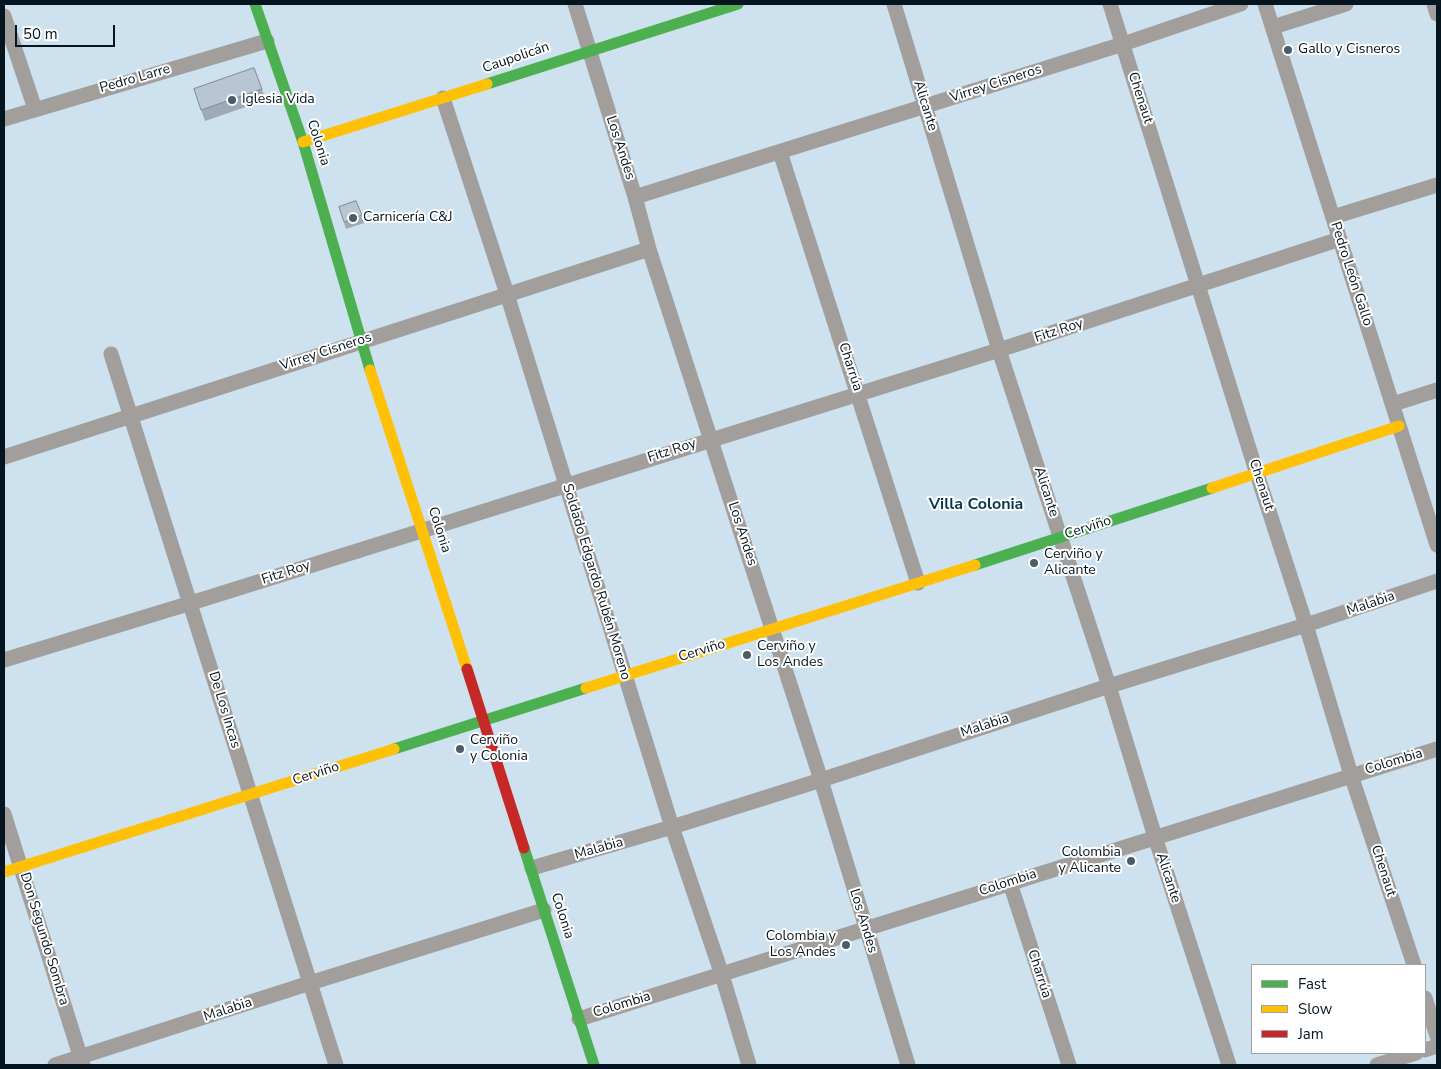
<!DOCTYPE html>
<html>
<head>
<meta charset="utf-8">
<style>
	body { margin:0 }
	#map { position:relative; width:1441px; height:1069px; overflow:hidden; background:#cde1ee; font-family:"Nunito Sans",sans-serif }
	canvas { display:block }
	.frame { position:absolute; inset:0; border:5px solid #04151f; pointer-events:none }
	.legend { position:absolute; left:1251px; top:964px; width:175px; height:90px; box-sizing:border-box; background:#fff; border:1px solid #9ba1a5; margin:0; padding:6px 9px; list-style:none; font-size:15px; color:#04151f }
	.legend li { display:flex; align-items:center; gap:10px; height:25px }
	.legend b { width:25px; border:1px solid #9ba1a5 }
	.scale { position:absolute; left:15px; top:25px; width:100px; height:22px; box-sizing:border-box; border:2px solid #04151f; border-top:0; padding-left:6px; font-size:15px; line-height:18px; white-space:nowrap; color:#04151f; -webkit-text-stroke:4px #fff; paint-order:stroke }
</style>
</head>
<body>
<div id="map">
<canvas width="1441" height="1069"></canvas>
<div class="frame"></div>
<ul class="legend">
<li><b style="height:6px;background:#4caf50"></b>Fast</li>
<li><b style="height:6px;background:#ffc107"></b>Slow</li>
<li><b style="height:6px;background:#c62828"></b>Jam</li>
</ul>
<div class="scale">50 m</div>
</div>
<script>
const ctx = document.querySelector('canvas').getContext('2d');
ctx.lineJoin = 'round';
function strokePath(path, color, width, dash) { ctx.strokeStyle = color; ctx.lineWidth = width; ctx.lineCap = dash ? 'butt' : 'round'; ctx.setLineDash(dash || []); ctx.stroke(path); }
function fill(path, color) { ctx.fillStyle = color; ctx.fill(path, 'evenodd'); }
function drawText(font, color, halo, rows, align = 'center') {
  ctx.font = font + ' "Nunito Sans",sans-serif'; ctx.lineWidth = 4; ctx.setLineDash([]); ctx.textBaseline = 'middle'; ctx.strokeStyle = halo; ctx.fillStyle = color; for (const [text, x, y, turn = 0] of rows) {
    ctx.save(); ctx.translate(x, y); ctx.rotate((+turn || 0) * Math.PI / 180); ctx.textAlign = isNaN(turn) ? turn : align; if (halo) ctx.strokeText(text, 0, 0); ctx.fillText(text, 0, 0); ctx.restore();
  }
}
strokePath(new Path2D(`
	M575,4L635,197L649,249L821,780L908,1065
	M894,4L999,350L1109,686L1155,837L1229,1065
	M1110,4L1257,474L1306,625L1351,775L1414,965
	M1265,4L1437,545
	M1434,4L1437,14
	M4,16L35,109
	M1273,27L1346,4
	M443,98L507,294L672,827L722,975L749,1065
	M4,119L267,41
	M780,152L918,583
	M635,197L1123,44L1241,4
	M1333,217L1437,185
	M111,354L336,1065
	M1393,404L1437,390
	M4,457L649,249
	M4,660L191,603L999,350L1340,239
	M4,814L83,1065
	M532,868L672,827L821,780L1109,686L1306,625L1437,581
	M1010,883L1069,1065
	M1425,998L1437,1036
	M579,1019L1437,749
	M1425,1050L1437,1046
	M55,1065L310,983L544,910
	M1377,1065L1416,1053`), '#a19e9c', 15);
strokePath(new Path2D(`
	M255,4L303,142L370,370
	M487,84L738,4
	M975,565L1212,488
	M394,749L586,688
	M524,848L594,1065`), '#4caf50', 11);
strokePath(new Path2D(`
	M303,142L487,84
	M370,370L467,669
	M1212,488L1399,426
	M586,688L975,565
	M4,872L394,749`), '#ffc107', 11);
strokePath(new Path2D(`
	M467,669L524,848`), '#c62828', 11);
fill(new Path2D(`
	M254,68L266,100L205,121L194,89Z
	M356,201L364,223L346,229L339,207Z`), '#9eaab6');
const building = new Path2D(`
	M254,68L262,89L201,110L194,89Z
	M356,201L362,215L344,222L339,207Z`);
fill(building, '#b8c6d4');
strokePath(building, '#818b94', 1);
for (const [x, y, r, color] of [
	[1288,50,5,"#4a5c67"],
	[232,100,5,"#4a5c67"],
	[353,218,5,"#4a5c67"],
	[1034,563,5,"#4a5c67"],
	[747,655,5,"#4a5c67"],
	[460,749,5,"#4a5c67"],
	[1131,861,5,"#4a5c67"],
	[846,945,5,"#4a5c67"]
]) { const dot = new Path2D(); dot.arc(x, y, r, 0, 2 * Math.PI); ctx.fillStyle = color; ctx.fill(dot); strokePath(dot, '#fff', 2); }
drawText('14px', '#04151f', '#fff', [
	["Gallo y Cisneros",1298,50],
	["Iglesia Vida",242,100],
	["Carnicería C&J",363,218],
	["Cerviño y",1044,555],
	["Alicante",1044,571],
	["Cerviño y",757,647],
	["Los Andes",757,663],
	["Cerviño",470,741],
	["y Colonia",470,757],
	["Colombia",1121,853,"right"],
	["y Alicante",1121,869,"right"],
	["Colombia y",836,937,"right"],
	["Los Andes",836,953,"right"]
], 'left');
drawText('14px', '#04151f', '#fff', [
	["Caupolicán",516,58,-19],
	["Pedro Larre",135,79,-16],
	["Virrey Cisneros",996,84,-18],
	["Chenaut",1140,98,72],
	["Alicante",925,106,73],
	["Colonia",318,143,72],
	["Los Andes",620,148,72],
	["Pedro León Gallo",1351,274,72],
	["Fitz Roy",1059,331,-18],
	["Virrey Cisneros",326,352,-18],
	["Charrúa",850,367,72],
	["Fitz Roy",672,451,-18],
	["Chenaut",1261,485,72],
	["Alicante",1046,492,72],
	["Cerviño",1088,528,-18],
	["Colonia",439,530,72],
	["Los Andes",742,534,72],
	["Fitz Roy",286,573,-18],
	["Soldado Edgardo Rubén Moreno",596,582,73],
	["Malabia",1371,604,-19],
	["Cerviño",702,651,-17],
	["De Los Incas",224,710,73],
	["Malabia",985,726,-18],
	["Colombia",1394,762,-17],
	["Cerviño",316,774,-18],
	["Malabia",599,849,-16],
	["Chenaut",1383,871,72],
	["Alicante",1168,878,72],
	["Colombia",1008,883,-18],
	["Colonia",562,916,72],
	["Los Andes",863,921,73],
	["Don Segundo Sombra",44,939,73],
	["Charrúa",1039,974,72],
	["Colombia",622,1005,-17],
	["Malabia",228,1010,-18]
]);
drawText('bold 16px', '#07374e', '#fff', [
	["Villa Colonia",976,505]
]);
</script>
</body>
</html>
